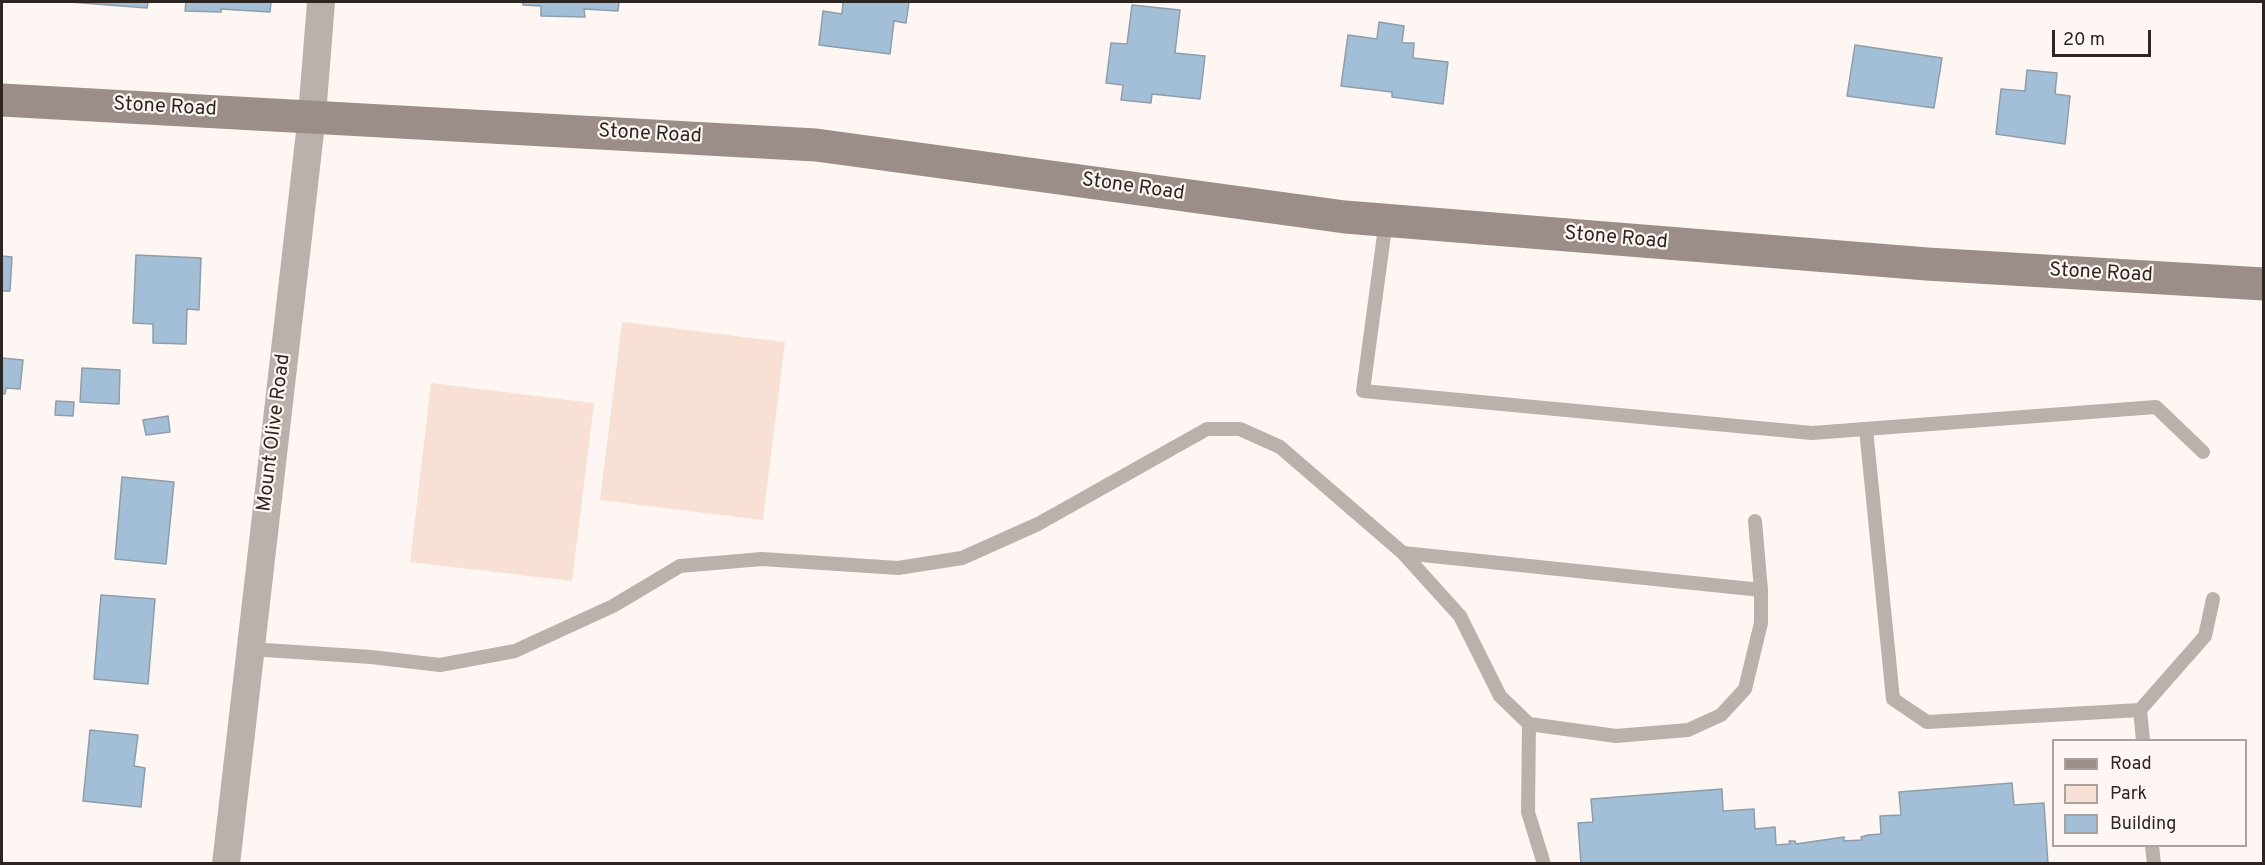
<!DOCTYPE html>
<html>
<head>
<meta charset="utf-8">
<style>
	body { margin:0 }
	#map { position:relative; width:2265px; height:865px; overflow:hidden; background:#fef6f2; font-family:Overpass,sans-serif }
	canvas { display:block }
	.frame { position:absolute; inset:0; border:3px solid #2c2521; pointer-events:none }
	.legend { position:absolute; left:2052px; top:739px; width:195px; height:108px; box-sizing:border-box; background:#fef6f2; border:2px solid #aaa29e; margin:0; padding:8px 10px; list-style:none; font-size:18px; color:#2c2521 }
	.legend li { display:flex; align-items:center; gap:12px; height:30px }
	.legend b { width:30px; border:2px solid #aaa29e }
	.scale { position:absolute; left:2052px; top:30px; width:99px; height:27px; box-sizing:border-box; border:3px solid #2c2521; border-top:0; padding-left:8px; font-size:18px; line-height:21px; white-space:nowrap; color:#2c2521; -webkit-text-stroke:4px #fef6f2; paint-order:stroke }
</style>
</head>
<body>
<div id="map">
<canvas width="2265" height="865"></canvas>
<div class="frame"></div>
<ul class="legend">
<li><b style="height:8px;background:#9b8e88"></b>Road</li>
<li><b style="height:16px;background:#f9e0d4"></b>Park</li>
<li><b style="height:16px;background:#a3bfd7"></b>Building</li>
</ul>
<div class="scale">20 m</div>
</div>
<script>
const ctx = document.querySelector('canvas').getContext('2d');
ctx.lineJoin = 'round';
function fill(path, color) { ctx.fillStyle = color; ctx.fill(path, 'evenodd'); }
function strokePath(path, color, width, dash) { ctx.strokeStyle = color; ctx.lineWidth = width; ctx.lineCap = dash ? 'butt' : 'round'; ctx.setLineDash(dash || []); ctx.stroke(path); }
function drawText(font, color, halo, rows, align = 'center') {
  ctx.font = font + ' Overpass,sans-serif'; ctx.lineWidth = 4.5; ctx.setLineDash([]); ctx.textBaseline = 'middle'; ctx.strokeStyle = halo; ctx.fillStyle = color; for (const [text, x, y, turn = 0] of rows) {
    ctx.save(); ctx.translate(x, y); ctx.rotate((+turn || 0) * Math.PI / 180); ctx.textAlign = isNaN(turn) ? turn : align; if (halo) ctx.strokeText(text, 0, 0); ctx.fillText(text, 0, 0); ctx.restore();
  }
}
fill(new Path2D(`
	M622,322L785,342L763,520L600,500Z
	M431,383L594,403L572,581L410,562Z`), '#f9e0d4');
const building = new Path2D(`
	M70,2H148L147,8Z
	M186,2H271L270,12L221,9V12L185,11Z
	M523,2H619L618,11L584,9L585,17L541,16V6L523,5Z
	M843,2H909L906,23L894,21L890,54L819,45L823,11L842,14Z
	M1132,5L1180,10L1175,53L1205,56L1200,99L1152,94L1151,103L1121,100L1123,85L1106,83L1111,43L1127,44Z
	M1379,22L1404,26L1402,43H1414L1413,58L1448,62L1443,104L1392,97V92L1341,86L1348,35L1377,39Z
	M1855,45L1942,58L1934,108L1847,96Z
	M2027,70L2057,73L2055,94L2070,96L2065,144L1996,134L2001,89L2025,91Z
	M136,255L201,258L199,310L187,309L186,344L153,343V324L133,323Z
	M2,256L12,257L10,291H2Z
	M2,358L23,360L20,389L6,388L5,394H2Z
	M82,368L120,370L119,404L80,402Z
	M56,401L74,402L73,416L55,415Z
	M168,416L170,432L146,435L143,420Z
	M122,477L174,482L166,564L115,559Z
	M101,595L155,599L148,684L94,679Z
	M90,730L138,735L134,766L145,768L141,807L83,801Z
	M2012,783L2014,805L2044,803L2048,864H1581L1578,823L1593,822L1591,799L1722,789L1723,811L1754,809L1755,829L1775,827L1776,845L1790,844L1789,841H1795L1796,844L1844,837V841L1862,840L1861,837L1868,835L1881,834L1880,816L1901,815L1899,792Z`);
fill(building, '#a3bfd7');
strokePath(building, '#8e9daa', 1.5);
strokePath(new Path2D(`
	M1386,220L1363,391L1812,433L2156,407L2203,452
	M1866,429L1893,699L1927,722L2140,710L2205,636L2213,599
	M1755,521L1761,590
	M250,649L371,657L440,665L515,651L613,606L680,566L762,559L898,568L962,558L1038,524L1207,429H1240L1280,447L1403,553L1460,616L1500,696L1529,724L1616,736L1688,730L1721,715L1745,689L1761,623V590L1403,553
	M2140,710L2143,740
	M1529,724L1528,812L1544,864
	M2152,846L2154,864`), '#bab1ad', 14);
strokePath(new Path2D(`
	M226,864L312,115L321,2`), '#bab1ad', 28);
strokePath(new Path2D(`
	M2,100L816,145L1345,217L1927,264L2264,284`), '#9b8e88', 33);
drawText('20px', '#2c2521', '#fef6f2', [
	["Stone Road",165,108,3],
	["Stone Road",650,135,3],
	["Stone Road",1133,188,8],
	["Stone Road",1616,239,5],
	["Stone Road",2101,274,3],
	["Mount Olive Road",275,433,-83]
]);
</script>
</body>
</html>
